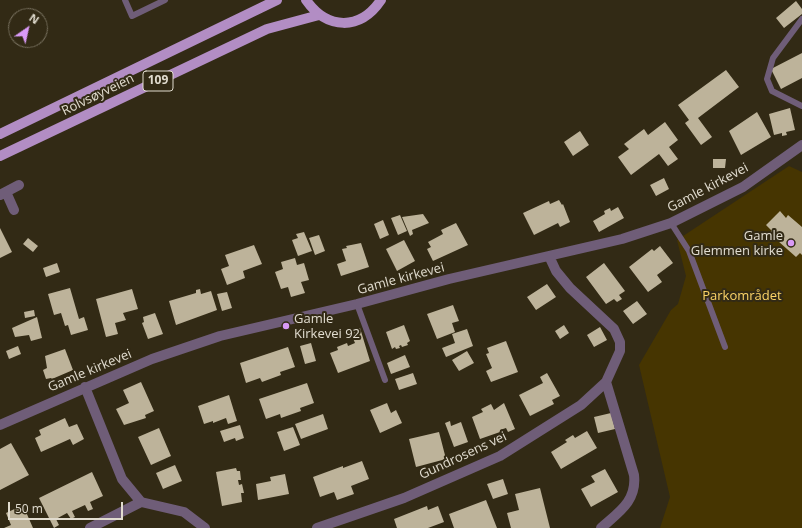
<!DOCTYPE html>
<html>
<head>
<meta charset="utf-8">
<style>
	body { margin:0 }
	#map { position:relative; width:802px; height:528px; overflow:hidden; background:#322a15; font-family:"Open Sans",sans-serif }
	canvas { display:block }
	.north { position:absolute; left:8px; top:8px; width:40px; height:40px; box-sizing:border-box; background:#322a15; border:1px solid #78715f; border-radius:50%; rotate:34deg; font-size:11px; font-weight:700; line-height:16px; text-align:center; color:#e1dccf }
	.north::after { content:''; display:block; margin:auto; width:14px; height:18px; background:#d99af7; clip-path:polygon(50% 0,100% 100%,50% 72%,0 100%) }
	.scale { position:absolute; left:8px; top:502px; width:115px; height:18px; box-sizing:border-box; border:2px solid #e1dccf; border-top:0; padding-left:5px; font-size:12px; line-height:14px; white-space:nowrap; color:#e1dccf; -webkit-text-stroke:3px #322a15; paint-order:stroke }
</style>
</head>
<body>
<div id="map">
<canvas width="802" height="528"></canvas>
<div class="north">N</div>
<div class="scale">50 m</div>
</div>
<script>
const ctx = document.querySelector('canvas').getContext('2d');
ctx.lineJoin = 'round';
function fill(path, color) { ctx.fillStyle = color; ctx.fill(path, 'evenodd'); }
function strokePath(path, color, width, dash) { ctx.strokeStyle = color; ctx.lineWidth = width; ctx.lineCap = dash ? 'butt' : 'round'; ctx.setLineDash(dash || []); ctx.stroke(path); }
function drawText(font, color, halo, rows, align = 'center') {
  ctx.font = font + ' "Open Sans",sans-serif'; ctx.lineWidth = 4; ctx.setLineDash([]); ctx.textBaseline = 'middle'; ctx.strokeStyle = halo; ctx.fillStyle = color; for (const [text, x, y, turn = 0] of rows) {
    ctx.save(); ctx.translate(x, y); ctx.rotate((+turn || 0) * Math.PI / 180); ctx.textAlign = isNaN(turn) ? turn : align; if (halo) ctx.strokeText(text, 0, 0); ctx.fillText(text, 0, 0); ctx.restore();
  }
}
fill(new Path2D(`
	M789,166L802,172V528H660L670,497L639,365L671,310L678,304L686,276L677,240Z`), '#463501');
fill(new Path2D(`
	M796,1L802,9V14L784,28L776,18Z
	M802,53V78L781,89L771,69Z
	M726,70L739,87L698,118L712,137L701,145L685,123L689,120L678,105Z
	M790,108L795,130L786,132L787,135L782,136V133L774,135L769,114Z
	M757,112L771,137L741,155L729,131Z
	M665,122L678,140L669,147L678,159L668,166L659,154L631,175L618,157L629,149L624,144L644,129L648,135Z
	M580,131L589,145L573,156L564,142Z
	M713,159H726L725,168H713Z
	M664,178L669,189L656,196L650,185Z
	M559,200L562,205L563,204L570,222L560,227L558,223L534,235L523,213L549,201L550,204Z
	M618,207L624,218L599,232L593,221L605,214L604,211L610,208L611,211Z
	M780,211L786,218L788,215L802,227V255L800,253L796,257L769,233L772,231L766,225Z
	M423,214L429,223L412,230L413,234L410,236L402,217Z
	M400,215L407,231L398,235L391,218Z
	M383,220L389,235L380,239L374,224Z
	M456,223L468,245L433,261L427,249L431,247L428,242L443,234L441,230Z
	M0,228L12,252L0,258Z
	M304,232L312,251L298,256L292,240L298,238L296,234Z
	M319,235L325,251L315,255L309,238Z
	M28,238L38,246L33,252L23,244Z
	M404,240L415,261L397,271L386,249Z
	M361,243L369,267L341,276L337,264L346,261L342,249L347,248L346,246Z
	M254,245L262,264L243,271L245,278L227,285L221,269L229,266L225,255Z
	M660,246L673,263L657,275L662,282L648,292L629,267L652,249L654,251Z
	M295,258L297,265L304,263L309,280L301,282L305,293L291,297L288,287L281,289L275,272L283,269L281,262Z
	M57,263L60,272L46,277L43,268Z
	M604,263L625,291L619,295L622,299L617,302L614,299L606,304L586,277Z
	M547,284L556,297L536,310L527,297Z
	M70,288L79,319L84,317L88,330L71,335L68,325L65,326L61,313L54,315L48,294Z
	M132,289L138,309L123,313L126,320L115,323L118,334L106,337L96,299Z
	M200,289L201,294L211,291L217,310L176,325L169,301L196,293V290Z
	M227,292L232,308L222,311L217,294Z
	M637,301L647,314L633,324L623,311Z
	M453,305L459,321L452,323L455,332L437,339L427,314Z
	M34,310L35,316L25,318L24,312Z
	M155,313L163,334L148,339L142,323L144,322L143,317Z
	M37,317L42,338L31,341L29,335L15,337L12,328Z
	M404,325L410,341L407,343L408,345L402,347L401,345L399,346L400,348L396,349L395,347L392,349L386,332Z
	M564,325L569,333L560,339L555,331Z
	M600,327L607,340L594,347L587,335Z
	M360,328L370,361L338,373L330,353L338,350L337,347L347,343L348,346L355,343L350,331Z
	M467,329L473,346L446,357L442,348L455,343L452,334Z
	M506,341L518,372L491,382L486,371L492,368L486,354L489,353L487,348Z
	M311,343L316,361L305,364L300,346Z
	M18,346L21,354L9,359L6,351Z
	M288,347L295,367L280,372L281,375L262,382L260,378L246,383L240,363Z
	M65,349L73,370L52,379L51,378L46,379L43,370L47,368L45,356Z
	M467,351L474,363L459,371L452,360Z
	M405,355L410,367L391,374L387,363Z
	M413,373L417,384L399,390L395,379Z
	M547,373L560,396L552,400L554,404L530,416L519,395L543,383L540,377Z
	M141,382L154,411L145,415L146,418L124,425L116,409L129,403L123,390Z
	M307,383L314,403L300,408L301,411L281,418L280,414L266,419L259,399Z
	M229,395L237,421L228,424L226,418L213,423V421L204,424L198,406Z
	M387,403L391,413L396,410L402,423L380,433L370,410Z
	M504,403L515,429L508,432L506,428L500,430V432L480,439L472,417L483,412L481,409L491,404L494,410Z
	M611,413L615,429L598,433L594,417Z
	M323,414L328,429L301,439L295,424Z
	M65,418L69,427L77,424L84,439L73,445L70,439L41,452L35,438L41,435L39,430Z
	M450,421L451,426L461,422L468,442L454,447L445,423Z
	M240,425L244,438L236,441L235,438L224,442L220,431Z
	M293,427L300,445L284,451L277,432Z
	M159,428L171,456L151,465L138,437Z
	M587,431L597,448L561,469L551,452L567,442L565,440L573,435L575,438Z
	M439,432L446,459L416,467L409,439Z
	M11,443L29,475L0,490V449Z
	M362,461L369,479L351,486L354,494L337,500L334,492L320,497L313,477L343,466V468Z
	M175,465L182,481L163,489L156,473Z
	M236,468L237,471H240L241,480H238L239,485L242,484L244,493H241L242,502L222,506L216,472Z
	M605,469L618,492L591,507L581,489L595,482L591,476Z
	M92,472L103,496L90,502L93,509L88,511L85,505L72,511L75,517L71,519L67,513L56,519L59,525L54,528L39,498Z
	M285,474L289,494L258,500L256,484L271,481L270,477Z
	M503,479L508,494L493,499L487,484Z
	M540,488L550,528H511L507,513L519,510L515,494Z
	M486,500L497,528H454L449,514Z
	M23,505L33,528H4L11,525L6,513Z
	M427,506L428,510L438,506L444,522L428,528H397L394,519Z`), '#bdb39a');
strokePath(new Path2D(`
	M125,0L132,16L165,0
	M802,19L773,58L767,79L772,91L802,106
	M671,223L689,251L725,347
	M357,304L385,380`), '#6f5d78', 6);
strokePath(new Path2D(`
	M6,192L14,210
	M0,195L19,185
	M85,387L122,479L141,502L184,512L205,528
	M0,425L152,359L220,336L357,304L449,279L622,239L671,223L743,187L802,145
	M90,528L141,502
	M317,528L404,498L500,456L581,405L606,382L620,351V342L614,329L570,288L556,271L549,256
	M601,528C619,512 637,501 634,475L606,382`), '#6f5d78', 10);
strokePath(new Path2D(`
	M306,0C327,30 360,31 381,0
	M0,134L277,0
	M0,156L267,29L319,15`), '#b28dc4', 10);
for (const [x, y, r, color] of [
	[791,243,4,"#d99af7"],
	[286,326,4,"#d99af7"]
]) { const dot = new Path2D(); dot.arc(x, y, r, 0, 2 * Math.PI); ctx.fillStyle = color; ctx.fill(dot); strokePath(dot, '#322a15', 1.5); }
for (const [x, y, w] of [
	[158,81,30]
]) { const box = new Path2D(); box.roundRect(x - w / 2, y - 10, w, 20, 3); ctx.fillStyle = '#322a15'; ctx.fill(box); strokePath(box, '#e1dccf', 1); }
drawText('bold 12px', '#e1dccf', null, [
	["109",158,81]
]);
drawText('13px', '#e1dccf', '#322a15', [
	["Rolvsøyveien",98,95,-26],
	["Gamle kirkevei",708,188,-28],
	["Gamle kirkevei",401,279,-15],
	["Gamle kirkevei",90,371,-23],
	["Gundrosens vei",463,456,-25]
]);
drawText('13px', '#e1dccf', '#322a15', [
	["Gamle",783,236],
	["Glemmen kirke",783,251],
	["Gamle",294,319,"left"],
	["Kirkevei 92",294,334,"left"]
], 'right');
drawText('13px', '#fcd467', '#322a15', [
	["Parkområdet",742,296]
]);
</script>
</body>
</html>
